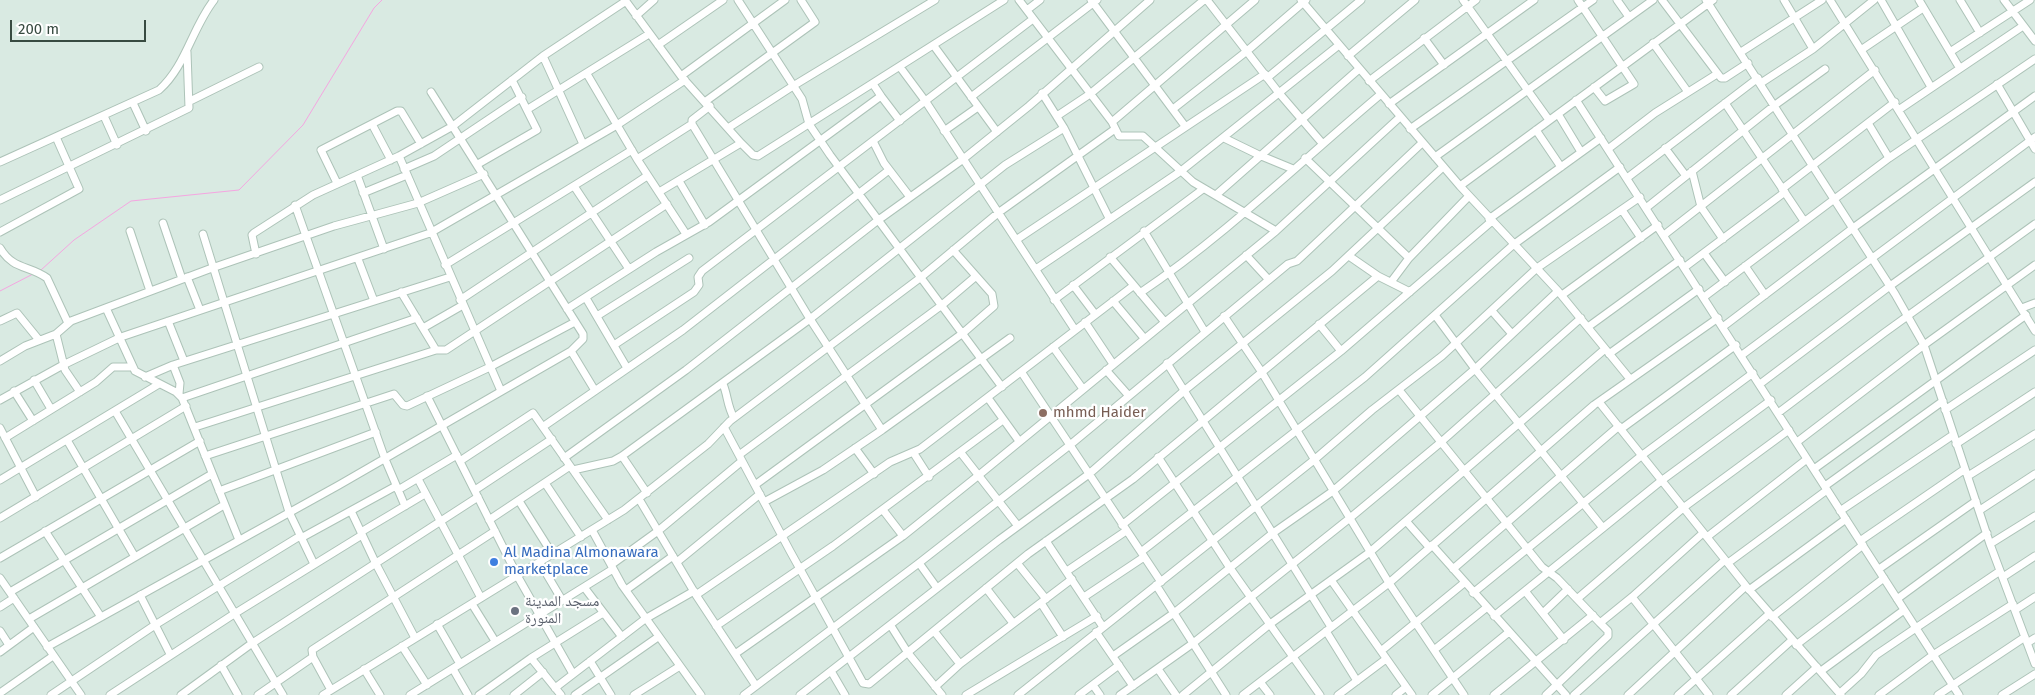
<!DOCTYPE html>
<html>
<head>
<meta charset="utf-8">
<style>
	body { margin:0 }
	#map { position:relative; width:2035px; height:695px; overflow:hidden; background:#ebf6f1; font-family:"Fira Sans",sans-serif }
	canvas { display:block }
	.scale { position:absolute; left:10px; top:20px; width:136px; height:22px; box-sizing:border-box; border:2px solid #384b41; border-top:0; padding-left:6px; font-size:15px; line-height:18px; white-space:nowrap; color:#384b41; -webkit-text-stroke:4px #fff; paint-order:stroke }
</style>
</head>
<body>
<div id="map">
<canvas width="2035" height="695"></canvas>
<div class="scale">200 m</div>
</div>
<script>
const ctx = document.querySelector('canvas').getContext('2d');
ctx.lineJoin = 'round';
function fill(path, color) { ctx.fillStyle = color; ctx.fill(path, 'evenodd'); }
function strokePath(path, color, width, dash) { ctx.strokeStyle = color; ctx.lineWidth = width; ctx.lineCap = dash ? 'butt' : 'round'; ctx.setLineDash(dash || []); ctx.stroke(path); }
function drawText(font, color, halo, rows, align = 'center') {
  ctx.font = font + ' "Fira Sans","Noto Naskh Arabic",sans-serif'; ctx.lineWidth = 4.5; ctx.setLineDash([]); ctx.textBaseline = 'middle'; ctx.strokeStyle = halo; ctx.fillStyle = color; for (const [text, x, y, turn = 0] of rows) {
    ctx.save(); ctx.translate(x, y); ctx.rotate((+turn || 0) * Math.PI / 180); ctx.textAlign = isNaN(turn) ? turn : align; if (halo) ctx.strokeText(text, 0, 0); ctx.fillText(text, 0, 0); ctx.restore();
  }
}
fill(new Path2D(`
	M0,0H2035V695H0Z`), '#d9eae2');
strokePath(new Path2D(`
	M41,270L74,240L131,201L239,190L303,125L374,8L382,0
	M0,291L33,274`), '#f5a6e1', 1);
const minor = new Path2D(`
	M625,0L681,76L741,143
	M738,0L802,99L809,124L830,155L1002,387
	M1019,0L1112,122
	M1091,0L1185,126
	M1207,0L1279,93L1322,143
	M1255,0L1112,122L1119,136H1143L1193,182L1276,231
	M1301,0L1460,186L1558,291L1630,379
	M1463,0L1549,120
	M1578,0L1634,84L1605,101L1594,87
	M1617,0L1629,17
	M1662,0L1721,78H1725L1748,63
	M1706,0L1895,294L1924,345L1990,544L2035,664
	M1784,0L1813,49
	M1830,0L2035,331
	M1881,0L1931,87
	M1919,0L1959,67
	M1960,0L1980,33
	M2004,0L2035,41
	M1027,10L1040,0
	M636,16L654,0
	M1424,38L1444,65
	M1653,43L1688,92
	M658,45L723,0
	M934,46L997,132
	M1861,50L1923,8
	M1741,52L1822,0
	M1950,52L2030,0
	M543,56L583,144
	M1348,56L1415,0
	M900,67L926,102L1075,330
	M587,74L637,159L686,234
	M681,76L785,0
	M1267,78L1361,0
	M1369,81L1476,0
	M1761,83L1813,49L1874,0
	M873,84L881,96
	M1997,84L2035,149
	M1042,93L1064,128L1109,218
	M971,97L1097,0
	M1576,100L1959,695
	M190,101L259,67
	M706,101L815,22L801,0
	M133,103L146,131
	M1725,103L1804,221
	M1389,104L1534,0
	M528,109L649,34
	M1173,109L1247,51L1306,0
	M1900,109L2023,26
	M1558,114L1581,152
	M104,116L117,145
	M1057,116L1090,94L1204,0
	M1868,123L1889,158
	M372,124L391,160
	M692,124L810,319L882,430L1010,338
	M728,128L793,86L935,0
	M1410,129L1593,0
	M1536,130L1561,167
	M944,131L978,107
	M1224,138L1259,155L1293,169
	M873,141L884,163L910,197
	M1665,148L1686,176
	M1608,149L1655,113L1717,74
	M399,156L501,391
	M1435,157L1653,0
	M1305,158L1409,258
	M637,159L692,124V120L710,106
	M0,162L159,90C186,66 192,28 214,0
	M478,164L537,130L512,80
	M404,169L434,156L522,97
	M1692,171L1701,207L1723,239
	M357,175L384,249
	M1627,178L1758,78
	M679,181L705,225
	M337,183L321,150L397,111H401L421,144
	M574,186L629,269
	M1460,186L1713,0
	M1782,189L1895,102
	M659,192L741,143L753,155L758,156L1004,0
	M363,193L407,175
	M1216,195L1359,69
	M0,200L189,108L187,52
	M295,205L385,459L405,506
	M1646,208L1775,105L1825,69
	M1622,210L1641,238
	M1489,219L1601,138
	M163,223L182,279
	M130,231L150,291
	M1144,231L1205,332
	M0,232L79,189L56,137
	M203,234L289,512L314,564
	M1664,235L1875,70
	M1016,240L1265,74
	M0,248C13,270 29,265 47,278L68,323
	M1704,253L1725,282
	M256,254L252,235L254,233L313,195L399,156L453,126L543,56L626,1
	M1246,255L1269,280
	M1349,256L1378,276L1410,292
	M1110,257L1164,321
	M358,259L374,301
	M445,265L632,150
	M1745,266L1765,295
	M1685,267L1785,192
	M1036,269L1181,171L1339,45
	M187,277L200,310
	M1391,282L1409,258L1469,196
	M1073,285L1095,314
	M401,292L436,350
	M1140,293C1226,235 1301,161 1381,94
	M1562,295L1658,225
	M1704,297L1889,158L2035,59
	M586,298L627,368
	M460,300L647,176
	M1054,300L1203,189
	M1113,301L1144,338
	M106,308L135,371L176,392L182,398L239,540
	M2022,308L2035,303
	M567,309L656,252L709,222L881,96L900,121
	M1492,311L1512,334
	M1435,315L1475,369L1603,528
	M597,316L689,258
	M1224,316L1261,371L1389,583L1464,695
	M0,321L17,313L39,340
	M168,321L184,361
	M1085,322L1113,364
	M1319,324L1341,351
	M1724,326L1853,228L2035,96
	M1588,327L1680,260
	M423,328L463,305
	M56,334L65,370L80,392
	M614,345L694,292L699,285L698,277L702,271L1033,19
	M1053,347L1083,389
	M571,351L594,389
	M1609,354L1699,289
	M1742,355L2035,137
	M0,361L25,346L56,334L71,321L212,268L334,226L418,203L484,174
	M1167,363L1331,627
	M173,365L180,383L179,394
	M1106,370L1129,396
	M1022,373L1161,582
	M145,377L173,365L450,277
	M34,380L51,409
	M723,384C728,396 727,406 734,418
	M1760,384L1890,286L2035,182
	M1399,390L1542,567L1557,578L1600,623
	M14,391L33,421
	M427,396L518,577L573,674
	M182,398L417,318
	M988,398L1019,441
	M0,400L63,365L121,337L430,233L617,125L685,80
	M1599,402L1746,586L1841,695
	M1945,410L2035,350
	M115,411L283,695
	M1778,413L1884,333L2035,224
	M544,426L683,330L889,170
	M195,427L436,350H446L667,204
	M724,427L790,551L863,683L869,684L1028,554L1133,479L1378,276
	M0,428L36,497
	M1621,429L1736,345
	M5,438L96,382L113,367H133
	M67,440L135,557
	M1797,442L1924,345L2035,265
	M1956,444L2035,392
	M855,448L874,474
	M913,452L929,477
	M961,453L1018,526
	M739,455L942,305L975,277
	M205,456L394,394L403,405L407,406L490,367L575,322
	M622,456L647,493
	M1158,457L1230,568L1320,695
	M564,458L686,370L877,221L962,160L1029,106L1150,0
	M460,461L533,413L608,520
	M1814,469L2026,315
	M573,470L613,461L622,456L810,319L1005,165L1064,128
	M1968,476L2035,434
	M418,479L481,598
	M0,480L159,384
	M545,483L581,537
	M755,485L963,333L994,306L992,294L953,250
	M1825,486L1943,401
	M398,490L457,455
	M475,490L552,439
	M219,491L376,432
	M639,499L696,595L756,686
	M519,501L553,555
	M764,502L823,470L882,430
	M883,510L903,536
	M1980,510L2035,474
	M351,511L376,564L415,638
	M1840,511L1953,435
	M0,518L186,406
	M489,520L570,466
	M1406,521L1429,547
	M1122,525L1341,351L1492,221
	M592,530L622,585L701,695
	M45,531L101,617
	M361,532L425,494
	M1707,537L1807,459
	M301,538L396,486
	M1046,541L1103,627
	M1860,541L1965,469
	M1990,544L2035,516
	M1432,545L1566,695
	M1141,552L1365,377L1513,245L1620,167
	M0,558L200,441
	M677,562L760,494
	M540,563L562,600
	M919,563L937,588
	M1017,563L1046,599
	M1728,563L1827,490
	M611,565L658,531L742,461
	M1453,569L1619,426
	M1879,569L1976,501
	M1067,571L1126,531
	M2003,577L2035,556
	M0,578L81,695
	M1331,580L1412,695
	M1156,585L1226,695
	M584,587L622,637
	M986,588L1013,623
	M626,590L673,556
	M1749,590L1846,519
	M1525,591L1564,640
	M10,592L212,474
	M1473,593L1641,456L1753,373
	M140,595L170,654
	M696,595L890,462L920,449L1133,286
	M1084,597L1144,557
	M1632,597L1709,695
	M1577,599L1683,508L1789,430
	M1897,599L1987,533
	M1041,603L1063,637
	M472,604L495,641
	M0,607L14,598
	M2015,610L2035,597
	M1543,613L1568,589
	M1494,616L1661,481L1771,400
	M1772,617L1863,545
	M29,619L224,505
	M437,624L460,664
	M716,626L833,546L1003,420
	M891,626L908,653L942,695
	M0,631L9,645
	M934,631L960,664
	M1326,631L1357,681
	M1096,632L1133,686
	M2027,643L2035,638
	M1796,645L1884,578
	M402,646L427,685
	M47,647L339,485L571,351L583,339V334L431,92
	M1434,650L1486,608
	M1381,651L1464,583
	M0,652L34,627
	M735,654L903,536L979,475L1276,231L1400,117
	M1113,656L1174,613L1273,533L1333,491L1475,369L1558,291
	M531,658L561,695
	M590,661L611,695
	M221,665L238,695
	M364,669L380,695
	M453,669L468,695
	M1158,669L1176,695
	M831,671L845,695
	M1821,671L1904,610
	M1260,682L1270,695
	M1093,685L1100,695
	M935,687L960,664L1072,579
	M555,688L645,619L694,591
	M331,690L313,657L312,650L495,531
	M0,693L53,656
	M1840,693L1861,674L1876,655L2000,571
	M51,695L155,625L300,536
	M110,695L234,614L362,535
	M181,695L251,644L478,497
	M258,695L313,657
	M323,695L624,510L708,444L730,421L920,278L998,213L1115,129
	M410,695L613,569
	M479,695L531,658L603,613
	M514,695L543,672
	M575,695L658,637
	M634,695L680,666
	M744,695L919,563L1070,445L1288,264L1297,261L1422,143
	M800,695L999,540L1089,474L1185,390L1332,271L1443,167
	M966,695L1097,616
	M1018,695L1314,460L1372,410L1442,356L1537,268L1640,197
	M1079,695L1119,665
	M1120,695L1192,644L1350,518L1440,443L1581,318
	M1183,695L1270,624L1370,552L1605,349
	M1243,695L1389,583L1594,405L1718,318
	M1338,695L1386,659
	M1396,695L1406,687
	M1432,695L1509,632
	M1494,695L1593,615
	M1546,695L1608,636V631L1600,623L1632,597L1703,533
	M1574,695L1725,560
	M1628,695L1746,586
	M1678,695L1769,614
	M1731,695L1792,640
	M1786,695L1817,667
	M1879,695L1933,655L2013,604
	M1938,695L2025,637
	M2002,695L2035,674`);
strokePath(minor, '#adc3b8', 9);
strokePath(minor, '#fff', 7);
for (const [x, y, r, color] of [
	[1043,413,5,"#8d6e63"],
	[494,562,5,"#3f7fe0"],
	[515,611,5,"#6b7280"]
]) { const dot = new Path2D(); dot.arc(x, y, r, 0, 2 * Math.PI); ctx.fillStyle = color; ctx.fill(dot); strokePath(dot, '#fff', 2); }
drawText('15px', '#785e54', '#fff', [
	["mhmd Haider",1053,413]
], 'left');
drawText('15px', '#366cbe', '#fff', [
	["Al Madina Almonawara",504,553],
	["marketplace",504,570]
], 'left');
drawText('15px', '#5b616d', '#fff', [
	["مسجد المدينة",525,602],
	["المنورة",525,619]
], 'left');
</script>
</body>
</html>
